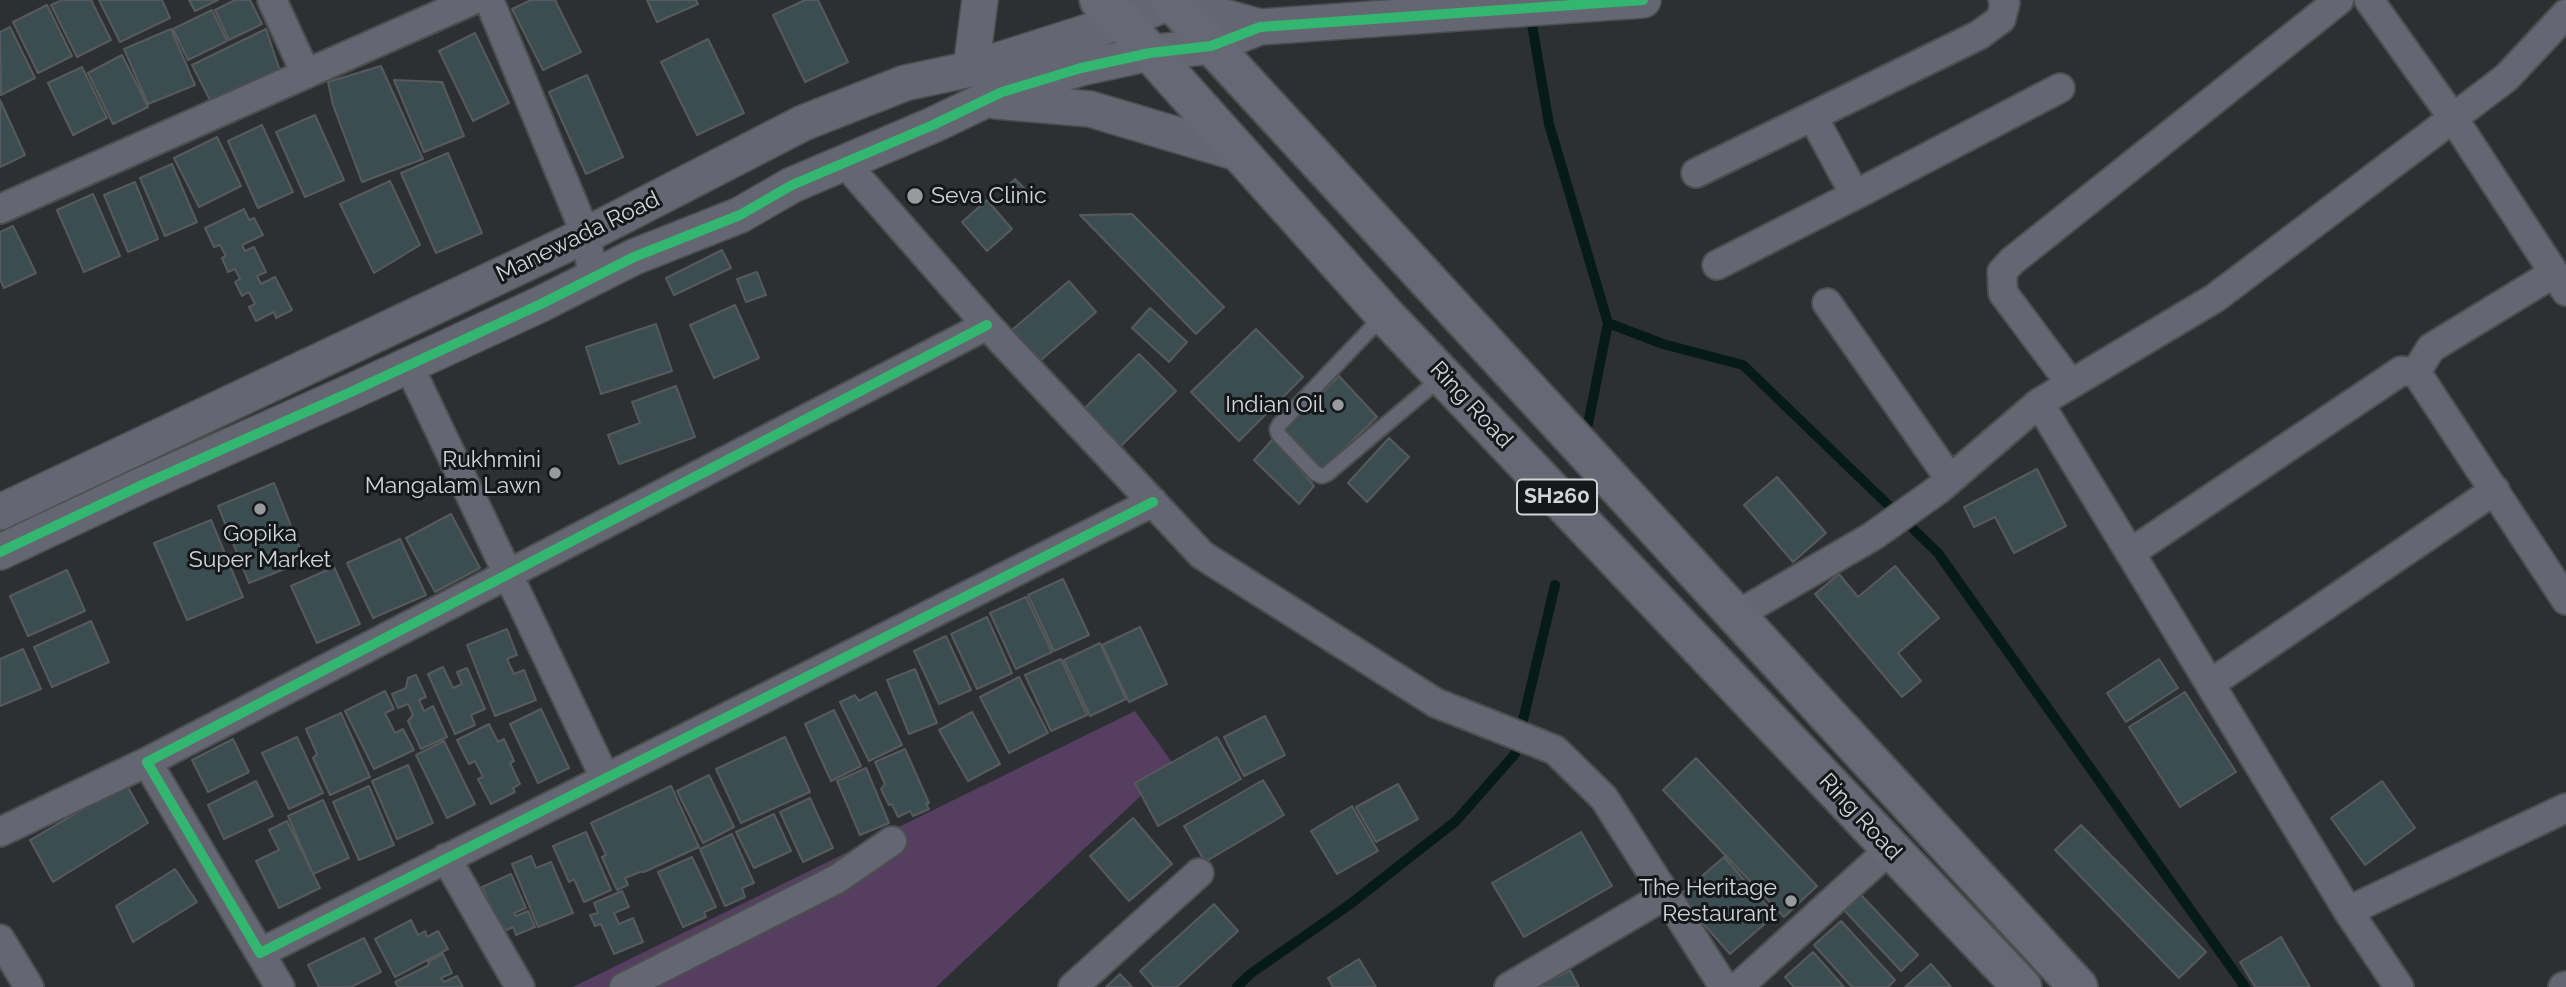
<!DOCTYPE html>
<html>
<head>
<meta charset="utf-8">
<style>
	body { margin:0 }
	canvas { display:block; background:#2d3033 }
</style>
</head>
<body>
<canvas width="2566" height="987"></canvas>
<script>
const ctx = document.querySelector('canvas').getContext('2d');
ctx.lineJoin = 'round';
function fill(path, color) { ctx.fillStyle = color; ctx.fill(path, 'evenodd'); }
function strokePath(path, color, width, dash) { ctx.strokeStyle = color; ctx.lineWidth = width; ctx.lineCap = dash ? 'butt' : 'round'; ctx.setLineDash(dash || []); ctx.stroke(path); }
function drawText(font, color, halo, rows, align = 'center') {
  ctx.font = font + ' Raleway,sans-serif'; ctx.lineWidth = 6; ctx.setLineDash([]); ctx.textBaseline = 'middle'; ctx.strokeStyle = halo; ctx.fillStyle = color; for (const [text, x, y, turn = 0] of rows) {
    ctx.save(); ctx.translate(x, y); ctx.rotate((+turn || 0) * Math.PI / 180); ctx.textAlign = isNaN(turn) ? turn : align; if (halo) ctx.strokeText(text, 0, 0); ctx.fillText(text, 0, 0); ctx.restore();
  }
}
fill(new Path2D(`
	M1135,711L1174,765L936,987H573Z`), '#553e5f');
strokePath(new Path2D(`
	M1530,13L1549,124L1608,323L1663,344L1743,365L1938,553L2245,987
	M1587,429L1608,323
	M1237,987L1250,974L1349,905L1456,821L1515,754L1555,585`), '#061b17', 10);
const building = new Path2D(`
	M62,0H91L111,40L77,57L51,5Z
	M99,0H162L170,18L120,42Z
	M189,0H218L195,11Z
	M235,0H250L262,24L229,40L215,10Z
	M531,0H555L581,52L543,70L512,9Z
	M647,0H696L698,4L657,22Z
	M805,0H818L848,62L805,82L773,15Z
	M47,5L72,56L38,73L13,22Z
	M212,10L227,41L188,60L173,29Z
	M10,27L35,78L1,95L0,32Z
	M171,29L195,85L148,104L124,49Z
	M266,29L281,74L212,104L192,65Z
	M475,33L509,103L473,121L439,51Z
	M708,39L744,113L697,135L661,62Z
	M122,55L148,107L113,124L88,73Z
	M381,66L423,159L362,182L333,105L328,82Z
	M82,67L107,118L73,135L48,83Z
	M587,75L623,157L586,174L549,92Z
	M394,80L442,82L464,136L424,152Z
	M0,100L25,155L0,167Z
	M315,115L344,180L305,197L276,132Z
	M262,125L293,192L258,208L228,141Z
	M217,137L241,186L199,207L174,158Z
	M448,153L482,233L436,253L401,173Z
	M172,164L197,222L165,236L140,178Z
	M1015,179L1030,194L1020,204L1005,189Z
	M390,181L420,245L374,273L340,204Z
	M135,182L158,239L128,252L104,195Z
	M93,194L120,256L84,272L57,210Z
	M987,200L1012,229L987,251L962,222Z
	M244,209L249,220L254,218L263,235L242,245L245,251L254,247L266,272L257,276L261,284L275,277L292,310L276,318L274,312L256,321L249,307L255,304L249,292L242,296L235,282L240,279L235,269L228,272L222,258L226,256L220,245L214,247L205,228Z
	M1132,214L1224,307L1196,334L1080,215Z
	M13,226L36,273L4,288L0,279V232Z
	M722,250L731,268L674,295L666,278Z
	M757,272L766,295L746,302L737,279Z
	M1069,281L1096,312L1040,361L1012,330Z
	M735,305L759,358L714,378L690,325Z
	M1150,308L1187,342L1169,362L1132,328Z
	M656,324L672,371L601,394L586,347Z
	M1256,329L1303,377L1239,441L1191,392Z
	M1139,354L1176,391L1119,448L1082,411Z
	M1339,376L1377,417L1322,470L1283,430Z
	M676,386L695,437L619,464L608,435L640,423L632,402Z
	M1274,438L1314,486L1299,504L1254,460Z
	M1389,438L1409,457L1367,502L1348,483Z
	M2037,469L2066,526L2014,553L1995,517L1974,527L1964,507Z
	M1777,477L1826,533L1793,562L1744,505Z
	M274,483L305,561L249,583L218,506Z
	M451,514L480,568L435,592L406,538Z
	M211,520L243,597L187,620L154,543Z
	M400,539L426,595L373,618L347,563Z
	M1895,566L1939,618L1898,653L1921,681L1902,697L1815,594L1839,574L1858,597Z
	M334,567L360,624L317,643L291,586Z
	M67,570L85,611L28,636L10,596Z
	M1063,579L1089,635L1054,651L1028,595Z
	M1026,597L1052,652L1016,669L990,613Z
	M987,617L1012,673L977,689L951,634Z
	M91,621L109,662L52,687L34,647Z
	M1140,627L1167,684L1129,702L1102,645Z
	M507,629L517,655L507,659L514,674L524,670L536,700L495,716L467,645Z
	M946,636L971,690L939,704L914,651Z
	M1100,643L1126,699L1090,716L1064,660Z
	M23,649L41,689L0,706V659Z
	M1061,659L1087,715L1051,731L1025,675Z
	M2159,659L2178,688L2126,722L2107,693Z
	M443,667L453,688L462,684L457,672L467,668L485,709L471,715L475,725L455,734L428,674Z
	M915,669L937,723L909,734L887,680Z
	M416,675L426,697L419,700L424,711L433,706L447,737L421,749L408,721L413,715L408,704L398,708L392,694L406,688L408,678Z
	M1019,677L1048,733L1009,753L980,697Z
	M385,691L394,709L385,713L395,733L403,729L414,750L374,769L345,711Z
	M876,692L902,745L869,761L840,702L855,695L859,701Z
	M2185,692L2236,772L2180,807L2129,727Z
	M541,709L569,768L538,783L510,724Z
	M834,710L861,766L831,781L805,724Z
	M972,712L1000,764L968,781L939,730Z
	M341,713L370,777L330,795L313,758L317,754L306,729Z
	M1265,716L1285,755L1244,776L1224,737Z
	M489,724L498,742L504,739L514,761L510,763L520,784L513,788L515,792L491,804L478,779L483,777L475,761L469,764L457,740Z
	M297,737L323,793L289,809L262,753Z
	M785,737L810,792L741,823L716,769Z
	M1217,737L1241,779L1158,826L1135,783Z
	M233,739L249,772L208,792L192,760Z
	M444,741L475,804L447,818L416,755Z
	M905,749L929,803L926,804L929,809L913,816L910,811L898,817L892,804L889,805L881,789L885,784L875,762Z
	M1696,758L1817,886L1784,917L1663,790Z
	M408,765L433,823L397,839L372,781Z
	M866,768L889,823L860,835L837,781Z
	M709,775L734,827L703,843L677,791Z
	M1263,780L1284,815L1205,862L1184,826Z
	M256,781L273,816L224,839L208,805Z
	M2382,781L2415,828L2365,865L2331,818Z
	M126,784L148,823L53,882L30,840Z
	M1398,784L1418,819L1376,842L1356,807Z
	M369,786L394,845L359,860L333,802Z
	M671,786L699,847L644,872H640L625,878L628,885L617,890L602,857L606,855L591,823Z
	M810,798L833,848L803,862L780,812Z
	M323,800L349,858L313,874L288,816Z
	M1352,806L1378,851L1337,874L1311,831Z
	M774,814L791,851L754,868L736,832Z
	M1133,818L1172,864L1129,901L1090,856Z
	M287,821L320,888L279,908L256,861L279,850L269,830Z
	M2081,825L2206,952L2179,978L2055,850Z
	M586,832L611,890L584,902L574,879L569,882L553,846Z
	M1581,832L1612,886L1524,937L1492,883Z
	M732,834L754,883L742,888L745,897L725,906L700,849Z
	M531,856L536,868L551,862L573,913L538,927L512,864Z
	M692,857L716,907L704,912L706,917L683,927L658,872Z
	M1724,857L1775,915L1730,954L1679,896Z
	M175,869L197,902L133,942L116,906Z
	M511,874L526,908L514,913L516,916L528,911L535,927L516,935L513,927L502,932L482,887Z
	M622,891L629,907L614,913L619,924L633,918L643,942L614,954L601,924L595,926L590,915L598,913L594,903Z
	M1861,895L1918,955L1901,971L1844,910Z
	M1214,904L1238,931L1177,987H1154L1140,971Z
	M411,920L418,935L425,931L427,937L438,931L448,949L395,977L375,939Z
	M1841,921L1895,980L1888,987H1852L1814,945Z
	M2281,937L2310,987H2255L2240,962Z
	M364,938L381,972L351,987H319L308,965Z
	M1813,952L1844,987H1794L1785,977Z
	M443,954L452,973L441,978L444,982L457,976L463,987H398L395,982L429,965L428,962Z
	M1359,959L1376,987H1333L1328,978Z
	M1931,964L1951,987H1905Z
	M1570,970L1579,987H1540L1539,986Z
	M1120,974L1132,987H1106Z`);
fill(building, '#3c4d51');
strokePath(building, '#575a5c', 2);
const service = new Path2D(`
	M1384,315L1280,424L1277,429L1279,435L1315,473L1322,476L1327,474L1442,377`);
const minor = new Path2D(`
	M272,0L306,74
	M489,0L586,235L593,278
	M2369,0L2453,118L2566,291
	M2566,14L2506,78L2215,298L2039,403L2348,911L2566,808
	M845,163L987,325L1202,555L1436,703L1555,750L1604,798L1666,895L1509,987
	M1696,173L1979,35L2001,19L2005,3L2003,0
	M1855,195L2060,88
	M0,209L473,0
	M1717,265L1855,195L1813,117
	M1827,303L1950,479
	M987,325L147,762L260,953L1153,502
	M408,364L605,778
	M2416,372L2566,600
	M2416,372L2431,348L2554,273
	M2071,384L2003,293L2002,272L2012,261L2339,0
	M2130,553L2401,371L2416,372
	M1735,616L1873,536L1939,489L2039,403
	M2210,684L2495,490
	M0,832L147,762
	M446,858L520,987
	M1666,895L1724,987
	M2348,911L2399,987
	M0,939L29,987
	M260,953L280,987
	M624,987L837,879L892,841
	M1073,987L1199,873
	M1738,987L1890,849
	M2563,987L2566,986`);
const tertiary = new Path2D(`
	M971,69L980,0
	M996,101L1090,109L1241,154
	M0,512L586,235L803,123L905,83L971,69L1122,21L1171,2L1260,27
	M0,552L140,486L353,391L541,304L634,257L740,215L792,185L933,125L1002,92L1081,68L1150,53L1211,46L1260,27L1643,0`);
const trunk = new Path2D(`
	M1099,0L1122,21L1385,315L2022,987
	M1170,0L2078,987`);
strokePath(service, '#4c4e50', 18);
strokePath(minor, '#4c4e50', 32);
strokePath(tertiary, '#4c4e50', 38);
strokePath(trunk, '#4c4e50', 42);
strokePath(service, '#646671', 14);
strokePath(minor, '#646671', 28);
strokePath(tertiary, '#646671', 35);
strokePath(trunk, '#666874', 38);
strokePath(new Path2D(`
	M987,325L147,762L260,953L1153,502
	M0,552L140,486L353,391L541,304L634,257L740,215L792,185L933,125L1002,92L1081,68L1150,53L1211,46L1260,27L1643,0`), '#33b770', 10);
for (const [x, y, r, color] of [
	[915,196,9,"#989b9e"],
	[1338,405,7,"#989b9e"],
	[555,473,7,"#989b9e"],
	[260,509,7,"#989b9e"],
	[1791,901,7,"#989b9e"]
]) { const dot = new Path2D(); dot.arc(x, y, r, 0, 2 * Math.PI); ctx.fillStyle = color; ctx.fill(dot); strokePath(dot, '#15181a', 2.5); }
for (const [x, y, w] of [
	[1557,497,80]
]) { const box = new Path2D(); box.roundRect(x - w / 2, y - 17.5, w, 35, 5); ctx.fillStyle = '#15181a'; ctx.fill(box); strokePath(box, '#d2d5d8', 2); }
drawText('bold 21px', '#d2d5d8', null, [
	["SH260",1557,497]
]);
drawText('23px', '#d2d5d8', '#15181a', [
	["Seva Clinic",931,196,"left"],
	["Indian Oil",1324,405],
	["Rukhmini",541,460],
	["Mangalam Lawn",541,486],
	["Gopika",260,534,"center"],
	["Super Market",260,560,"center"],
	["The Heritage",1777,888],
	["Restaurant",1777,914]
], 'right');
drawText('23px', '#d2d5d8', '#15181a', [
	["Manewada Road",578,237,-26],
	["Ring Road",1471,405,47],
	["Ring Road",1860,817,47]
]);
</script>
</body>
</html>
